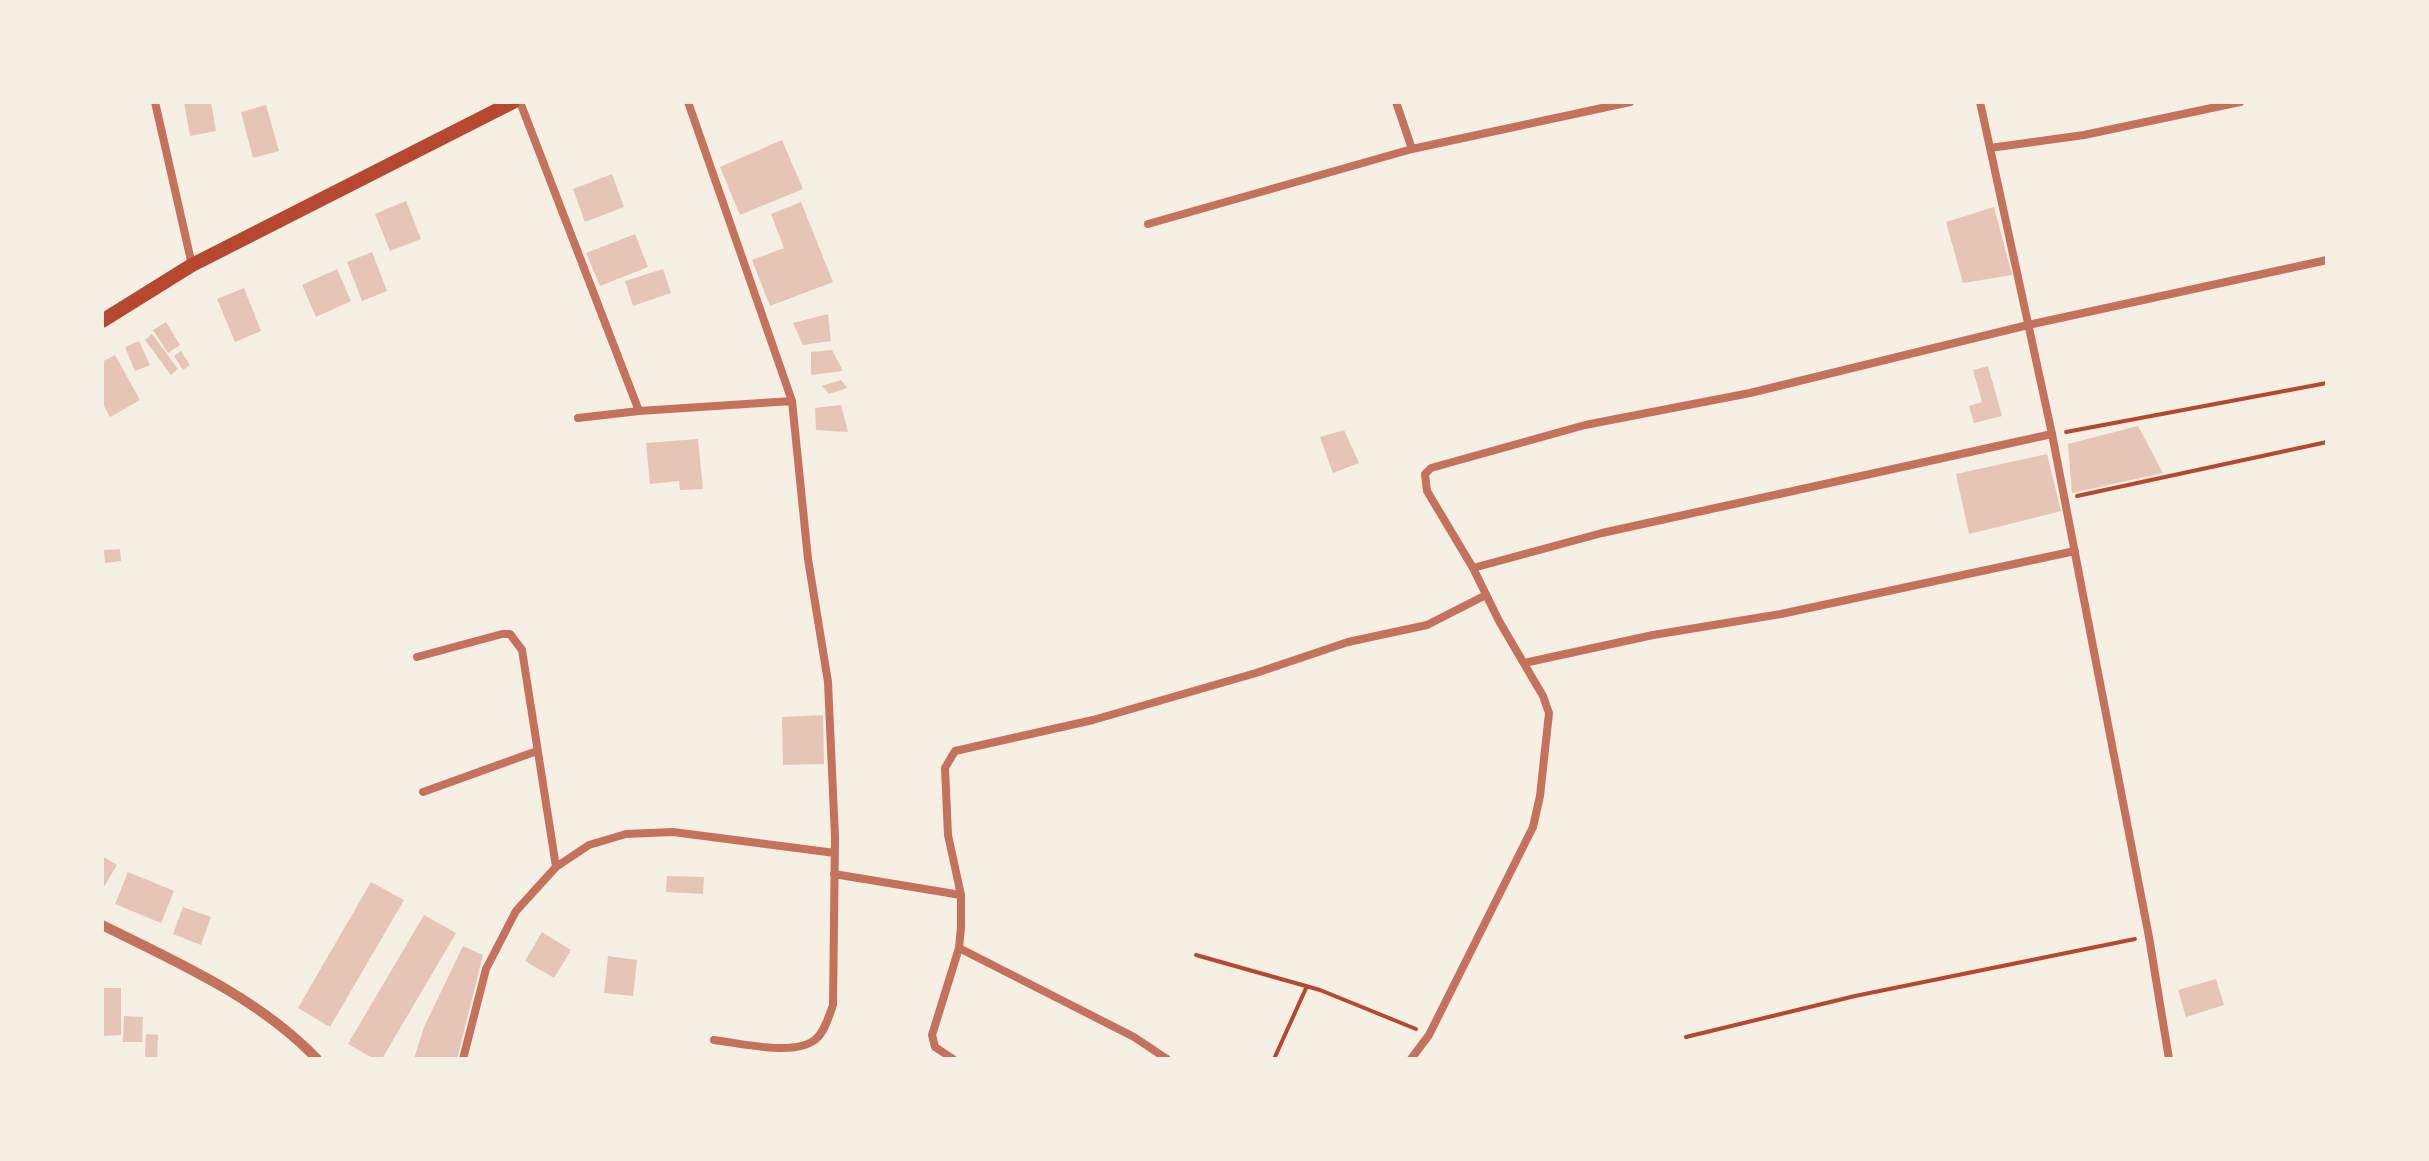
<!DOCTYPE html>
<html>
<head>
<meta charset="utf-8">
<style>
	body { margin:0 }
	#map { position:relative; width:2429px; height:1161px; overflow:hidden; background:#f6efe4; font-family:Bitter,serif }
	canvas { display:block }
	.frame { position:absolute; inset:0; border:104px solid #f6efe4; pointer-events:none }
</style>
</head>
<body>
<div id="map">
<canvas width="2429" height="1161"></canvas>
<div class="frame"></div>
</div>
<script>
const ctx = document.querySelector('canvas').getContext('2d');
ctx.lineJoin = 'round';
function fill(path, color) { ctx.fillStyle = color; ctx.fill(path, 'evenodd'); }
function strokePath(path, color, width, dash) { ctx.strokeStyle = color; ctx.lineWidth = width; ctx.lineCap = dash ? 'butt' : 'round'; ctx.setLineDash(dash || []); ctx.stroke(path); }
fill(new Path2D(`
	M184,102H211L216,131L190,136Z
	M266,105L279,151L253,158L241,112Z
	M782,140L803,189L740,215L720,167Z
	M612,174L624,207L585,222L573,189Z
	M406,201L421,239L390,251L375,214Z
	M801,202L833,282L770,306L752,260L784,248L771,214Z
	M1994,207L2012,275L1963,283L1946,222Z
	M635,234L648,267L600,286L586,253Z
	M372,252L387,291L362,301L347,262Z
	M337,269L351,301L316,317L302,285Z
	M663,269L671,293L633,306L625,281Z
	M244,288L261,331L235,342L217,299Z
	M828,314L831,341L803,345L793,323Z
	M166,322L180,345L168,353L153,330Z
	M152,334L178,369L171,375L145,340Z
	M139,341L150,365L135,371L125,347Z
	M832,350L843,371L811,375V352Z
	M181,351L190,365L183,370L174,356Z
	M115,355L140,400L110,417L102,402V362Z
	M1988,366L2002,416L1974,423L1969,406L1982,402L1973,370Z
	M841,380L847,388L829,394L822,386Z
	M841,405L848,432L816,430L815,408Z
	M2138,426L2163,473L2072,493L2068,444Z
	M1344,430L1359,463L1333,473L1320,437Z
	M698,439L703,489L680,490L679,481L650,484L646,443Z
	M2047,454L2061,511L1969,534L1956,474Z
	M120,549L121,561L105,563L104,550Z
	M823,715L824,764L783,765L782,717Z
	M102,856L117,865L102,890Z
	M128,872L174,891L161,923L115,904Z
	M667,876L704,877L703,894L666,892Z
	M371,882L404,900L330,1027L298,1008Z
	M183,907L211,917L201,945L173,934Z
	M424,915L456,933L382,1059H374L348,1044Z
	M542,932L571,950L554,978L525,961Z
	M463,946L483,955L457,1059H414L424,1027Z
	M608,956L637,960L633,996L604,993Z
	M2216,979L2224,1005L2186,1017L2178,990Z
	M102,988H121V1035L102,1036Z
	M124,1016L143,1017L142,1042H123Z
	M146,1034L158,1035L157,1059H145Z`), '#e6c5b7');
strokePath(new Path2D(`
	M2066,432L2327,383
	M2077,496L2327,442
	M1196,955L1320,990L1416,1029
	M1686,1037L1855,996L2135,939
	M1274,1059L1307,986`), '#b5482f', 4);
strokePath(new Path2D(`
	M155,102L192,265
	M520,102L639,411
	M688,102L792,401L808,559L828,682L835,837L833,1005C829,1016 825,1031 816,1039C795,1057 740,1043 714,1040
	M1396,102L1412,149
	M1980,102L1990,148L2084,135L2240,102
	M1148,224L1412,149L1630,102
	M578,418L639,411L792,401
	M2052,434L2149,937L2169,1059
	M1473,568L1602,533L2052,434L1990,148
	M417,657L502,634H510L522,650L556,867
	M1524,663L1653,635L1781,614L2075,551
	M423,792L537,751
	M834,874L961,895
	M959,948L1134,1037L1167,1059
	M463,1059L486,969L516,911L556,867L589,845L626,834L673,832L835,853
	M953,1059L935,1047L932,1035L959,948L961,927V895L948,835L945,768L955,751L1093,720L1256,673L1348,642L1427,625L1486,595
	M1411,1059L1429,1035L1533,827L1540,796L1549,713L1543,696L1499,621L1473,568L1427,491L1425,474L1431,468L1585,425L1750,393L2028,325L2327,260`), '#c5725c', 8);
strokePath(new Path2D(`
	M102,925C177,962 259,998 317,1059`), '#c5725c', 10);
strokePath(new Path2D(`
	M102,321L192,265L513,102`), '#b5482f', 14);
</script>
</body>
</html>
